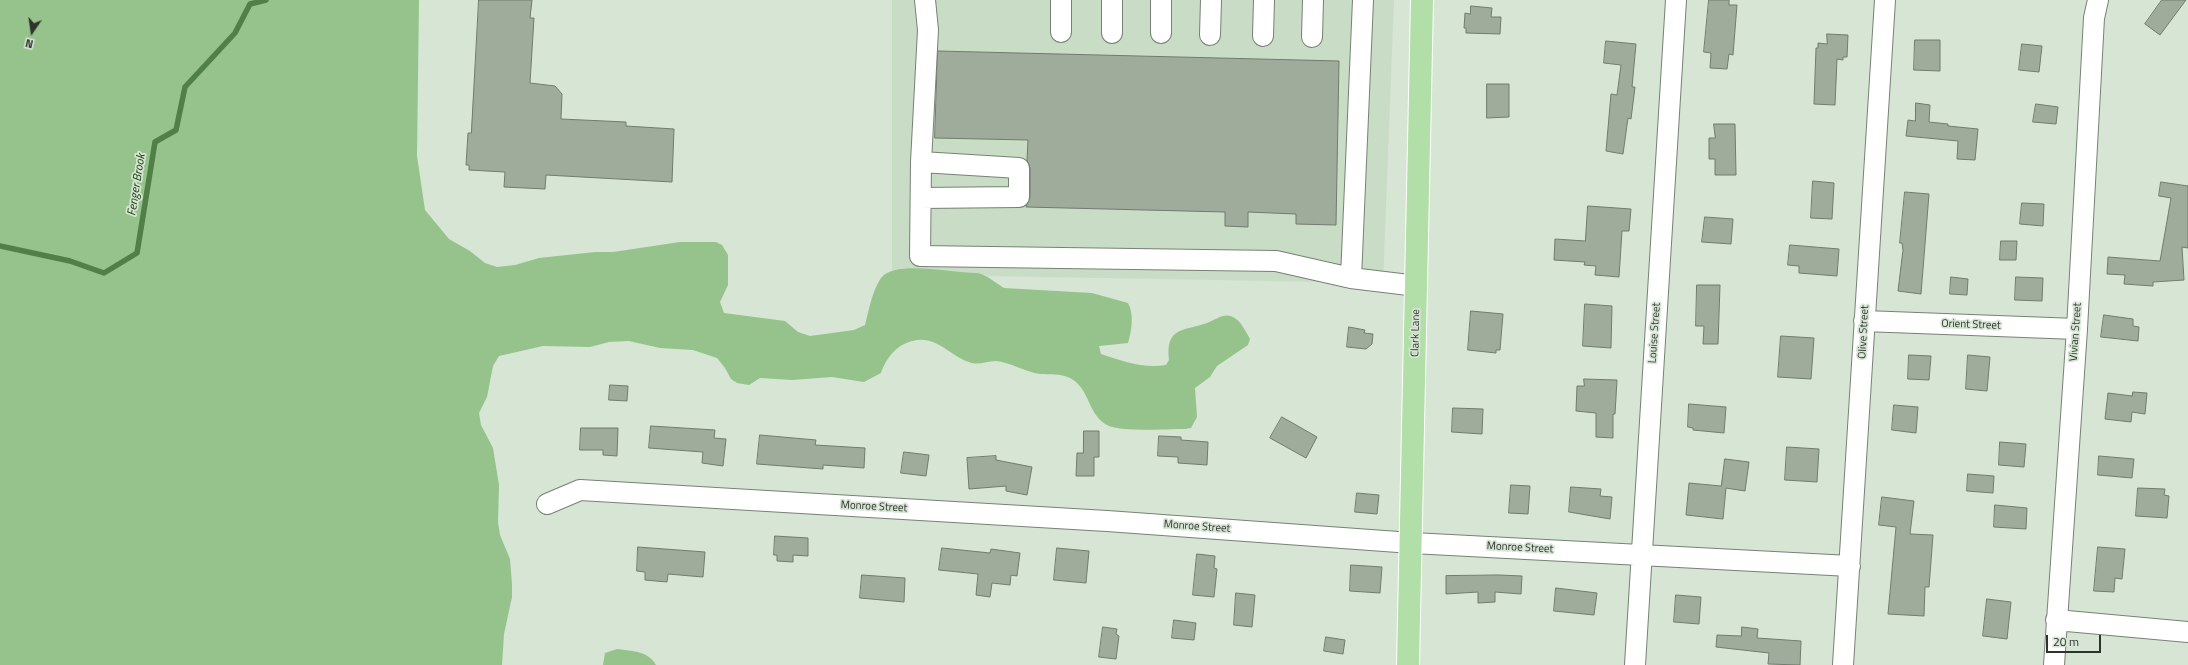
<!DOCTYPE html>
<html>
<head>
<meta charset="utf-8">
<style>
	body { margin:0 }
	#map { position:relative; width:2188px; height:665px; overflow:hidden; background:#d7e5d5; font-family:"Titillium Web",sans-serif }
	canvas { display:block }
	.north { position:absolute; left:12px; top:12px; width:40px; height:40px; -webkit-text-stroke:3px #d7e5d5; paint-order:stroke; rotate:193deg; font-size:11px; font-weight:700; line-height:16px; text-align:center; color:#2e332d }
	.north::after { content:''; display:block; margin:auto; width:14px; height:18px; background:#2e332d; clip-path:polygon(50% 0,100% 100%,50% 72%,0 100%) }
	.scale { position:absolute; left:2046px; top:635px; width:55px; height:18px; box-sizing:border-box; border:2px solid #2e332d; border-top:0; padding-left:5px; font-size:12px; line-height:14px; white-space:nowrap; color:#2e332d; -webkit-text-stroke:3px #d7e5d5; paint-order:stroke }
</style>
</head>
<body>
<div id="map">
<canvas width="2188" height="665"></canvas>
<div class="north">N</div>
<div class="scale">20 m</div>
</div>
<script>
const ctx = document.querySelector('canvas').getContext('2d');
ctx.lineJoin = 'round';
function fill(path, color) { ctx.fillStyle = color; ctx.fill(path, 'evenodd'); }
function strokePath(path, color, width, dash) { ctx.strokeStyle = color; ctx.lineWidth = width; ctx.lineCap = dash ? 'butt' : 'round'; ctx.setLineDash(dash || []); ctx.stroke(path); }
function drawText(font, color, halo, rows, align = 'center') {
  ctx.font = font + ' "Titillium Web",sans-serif'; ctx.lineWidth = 3.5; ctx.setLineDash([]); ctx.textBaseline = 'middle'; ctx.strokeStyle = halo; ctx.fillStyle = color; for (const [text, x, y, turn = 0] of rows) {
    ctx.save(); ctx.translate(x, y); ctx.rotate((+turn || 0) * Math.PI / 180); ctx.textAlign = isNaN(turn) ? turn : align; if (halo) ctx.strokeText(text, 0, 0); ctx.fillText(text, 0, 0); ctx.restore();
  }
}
fill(new Path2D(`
	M892,0H1394L1383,283L990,276L978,273L966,274L948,270H892Z`), '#c9dcc5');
fill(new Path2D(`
	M0,0H419L417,156L425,210L449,239L470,251L485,263L497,267L515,265L539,258L595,252H613L680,242H716L722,245L728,255V285L720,302L724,313L785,321L798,332L810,336L854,330L865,325C869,310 872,291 881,278C896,259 956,274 978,273C989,276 994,282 1004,288L1092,293L1128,303C1134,314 1132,330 1128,343L1099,346L1101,354C1122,361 1144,369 1166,365L1169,360C1165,326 1185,331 1207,323C1218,319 1225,311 1236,319C1242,323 1247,334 1250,339L1248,345L1217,366L1210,377L1195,388L1197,417L1191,428L1185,429C1166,429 1124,432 1109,426C1087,416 1091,389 1070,378C1060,373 1050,375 1040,374C1025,372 1010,362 996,361C986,361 978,366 969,362C951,356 937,337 917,340C898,343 887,356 881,373L864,382L832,377L792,380L760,378L749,385L737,383L731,379L725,368L717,358L693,350L660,348L629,341L609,342L590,347L543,346L499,356L493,366L487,397L479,413L481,425L493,448L499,485L498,522L500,535L510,559L512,584V597L504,634L502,665H0Z
	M617,649C631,651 649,651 656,665H603L605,653Z`), '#95c38b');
strokePath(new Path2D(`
	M0,246L70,261L104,273L137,253L155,142L176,130L185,87L235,33L250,4L266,0`), '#517f48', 5.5);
const building = new Path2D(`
	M479,0H532L530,18H534L530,83L555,86L562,94L561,119L626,122V126L674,129L672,182L546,175L545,189L504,187L505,172L469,170V165H466L468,133H471Z
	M1709,0H1729V5H1737L1733,55L1729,54L1727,69L1710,68L1711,53L1704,52Z
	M2162,0H2186L2160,35L2145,24Z
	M1471,6L1492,8L1491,17H1501L1500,34L1466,33V28H1464L1465,13L1470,14Z
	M1827,34L1848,35L1847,57H1843V60L1837,59L1835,105L1814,104L1816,48H1818V43L1827,44Z
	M1915,40H1940V71L1914,70Z
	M1606,41L1636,44L1632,87H1635L1631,119L1628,118L1623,154L1606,151L1611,94L1617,95L1621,65L1604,63Z
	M2022,44L2042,46L2039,72L2019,70Z
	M938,51L1339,61L1336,225L1296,224V214L1248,212V227L1225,226V212L1026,207L1030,197V168L1027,160L1028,140L935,138Z
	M1487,84H1509V117L1487,118Z
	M1916,103L1930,105L1929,122L1948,124V126L1978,129L1975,160L1957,159L1958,141L1906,136L1908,120L1915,121Z
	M2036,104L2058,107L2056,124L2033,122Z
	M1714,124H1735L1736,175H1715V159H1709V138H1715Z
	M1813,181L1834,183L1832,219L1811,218Z
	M2161,182L2188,186V248L2182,247L2184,280L2153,282V286L2124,284L2125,275L2107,274L2108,257L2160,261L2171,198L2159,196Z
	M1905,192L1929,194L1921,294L1898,291L1903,250L1902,243H1900Z
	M2022,203L2044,204L2043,226L2020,224Z
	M1588,206L1631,209L1629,231H1622L1619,277L1595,275L1596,266L1584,265L1585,262L1554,260L1555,239L1585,241Z
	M1705,217L1733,219L1731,244L1702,242Z
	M2001,241H2017L2016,260H2000Z
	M1790,245L1839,249L1837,276L1799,273V266L1788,265Z
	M1951,277L1968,279L1967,295L1950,294Z
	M2016,277L2043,278L2042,301L2015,300Z
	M1697,285H1720L1718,344H1703L1704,326H1696Z
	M1585,304L1612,306L1611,348L1583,346Z
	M1471,311L1503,314L1500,350H1496V353L1468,350Z
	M2104,315L2133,319V326L2139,327L2138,341L2101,337Z
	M1349,327L1365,330L1364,333L1373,334L1372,344L1366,349L1347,347Z
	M1781,336L1814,338L1811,379L1778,377Z
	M1909,355L1931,356L1929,380L1908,379Z
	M1968,355L1990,357L1987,391L1966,389Z
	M1584,379L1617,380L1615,414H1613V438L1596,437V413L1576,411L1577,386H1584Z
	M610,385L628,386L627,401L609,400Z
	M2133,392L2147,393L2145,414L2132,412L2131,422L2105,419L2108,393L2132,396Z
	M1689,404L1726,407L1724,433L1693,430V428L1688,427Z
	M1894,405L1918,407L1916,433L1892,430Z
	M1453,408L1483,409L1482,434L1452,432Z
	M1282,417L1317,437L1306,458L1270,438Z
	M651,426L715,430L714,438L726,439L723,466L702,463L703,452L649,448Z
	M581,428H618L617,456L603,455V450H580Z
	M1084,431H1099V457H1094V476H1076L1077,453H1083Z
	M760,435L816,440L815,445L865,448L864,468L823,465V469L757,464Z
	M1159,436L1181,437V440L1208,442L1207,465L1178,463V457L1158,456Z
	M2000,442L2026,444L2024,467L1999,465Z
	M1787,447L1819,449L1817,482L1785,480Z
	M904,452L929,455L926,476L901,473Z
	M996,456V460L1032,467L1027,495L1006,491V486L969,489L967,458Z
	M2099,456L2134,459L2132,478L2098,475Z
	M1725,459L1749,462L1745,491L1726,488L1723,519L1686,515L1689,483L1721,486Z
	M1968,474L1994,476L1993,493L1967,491Z
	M1511,485L1530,486L1528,514L1509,513Z
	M1571,487L1601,489L1600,496L1612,497L1610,519L1569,512Z
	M2138,488L2165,489L2164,495L2169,496L2167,518L2136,516Z
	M1357,493L1379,495L1377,514L1355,512Z
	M1882,497L1914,501L1910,534L1933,535L1929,587H1925L1924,616L1888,614L1896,527L1879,525Z
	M1995,505L2027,508L2026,529L1994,527Z
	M775,536L808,538V556L793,555V562L777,561V555H774Z
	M638,547L705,552L703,577L668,574L667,582L645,580V572L637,571Z
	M2098,547L2125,549L2122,579L2115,578L2114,592L2094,591Z
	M942,548L990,553L991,549L1020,553L1017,576L1011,575L1010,585L992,583L990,597L976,595L978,574L939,570Z
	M1057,548L1089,551L1086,583L1054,580Z
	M1197,554L1215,556L1214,568L1217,569L1214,597L1193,595Z
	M1351,565L1382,567L1380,593L1350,591Z
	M862,575L905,578L904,602L860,598Z
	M1499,575L1522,576L1521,594L1495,592V602L1478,603V592L1446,594V576Z
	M1556,588L1597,593L1594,615L1554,611Z
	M1236,593L1255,595L1252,627L1234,625Z
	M1676,595L1701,597L1699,624L1674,622Z
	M1987,599L2011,602L2007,639L1983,636Z
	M1174,620L1196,623L1194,640L1172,638Z
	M1103,627L1117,629L1116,634L1119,636L1116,659L1099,657Z
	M1742,627L1758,629L1757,638L1801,641L1800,665L1768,664L1769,653L1716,647L1717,635L1741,636Z
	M1326,637L1345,640L1343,654L1324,651Z`);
fill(building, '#9fac9c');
strokePath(building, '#707c6e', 1);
const minor = new Path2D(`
	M925,0L928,30L921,162L920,256L1276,261L1351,278L1363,0
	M1061,0V32
	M1112,33V0
	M1161,33V0
	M1210,35L1211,0
	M1263,36L1264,0
	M1312,37L1313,0
	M921,198L1019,197V168L921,162
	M1351,278L1417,286
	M1864,321L2077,329
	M547,504L580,490L1107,521L1412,543L1850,566
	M2056,620L2188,632
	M1635,665L1676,0
	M1843,665L1885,0
	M2054,665L2077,329L2094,18L2098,0`);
const major = new Path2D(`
	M1408,665L1422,0`);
strokePath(minor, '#768274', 22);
strokePath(major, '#fff', 24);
strokePath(minor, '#fff', 20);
strokePath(major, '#b2dea8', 22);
drawText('11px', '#2e332d', '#d7e5d5', [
	["Orient Street",1971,325,2],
	["Olive Street",1864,332,-87],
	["Vivian Street",2076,332,-86],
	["Clark Lane",1416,333,-89],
	["Louise Street",1655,333,-86],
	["Monroe Street",874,507,3],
	["Monroe Street",1197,527,4],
	["Monroe Street",1520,548,3]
]);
drawText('italic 12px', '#15410a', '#d7e5d5', [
	["Fenger Brook",137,185,-81]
]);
</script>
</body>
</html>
